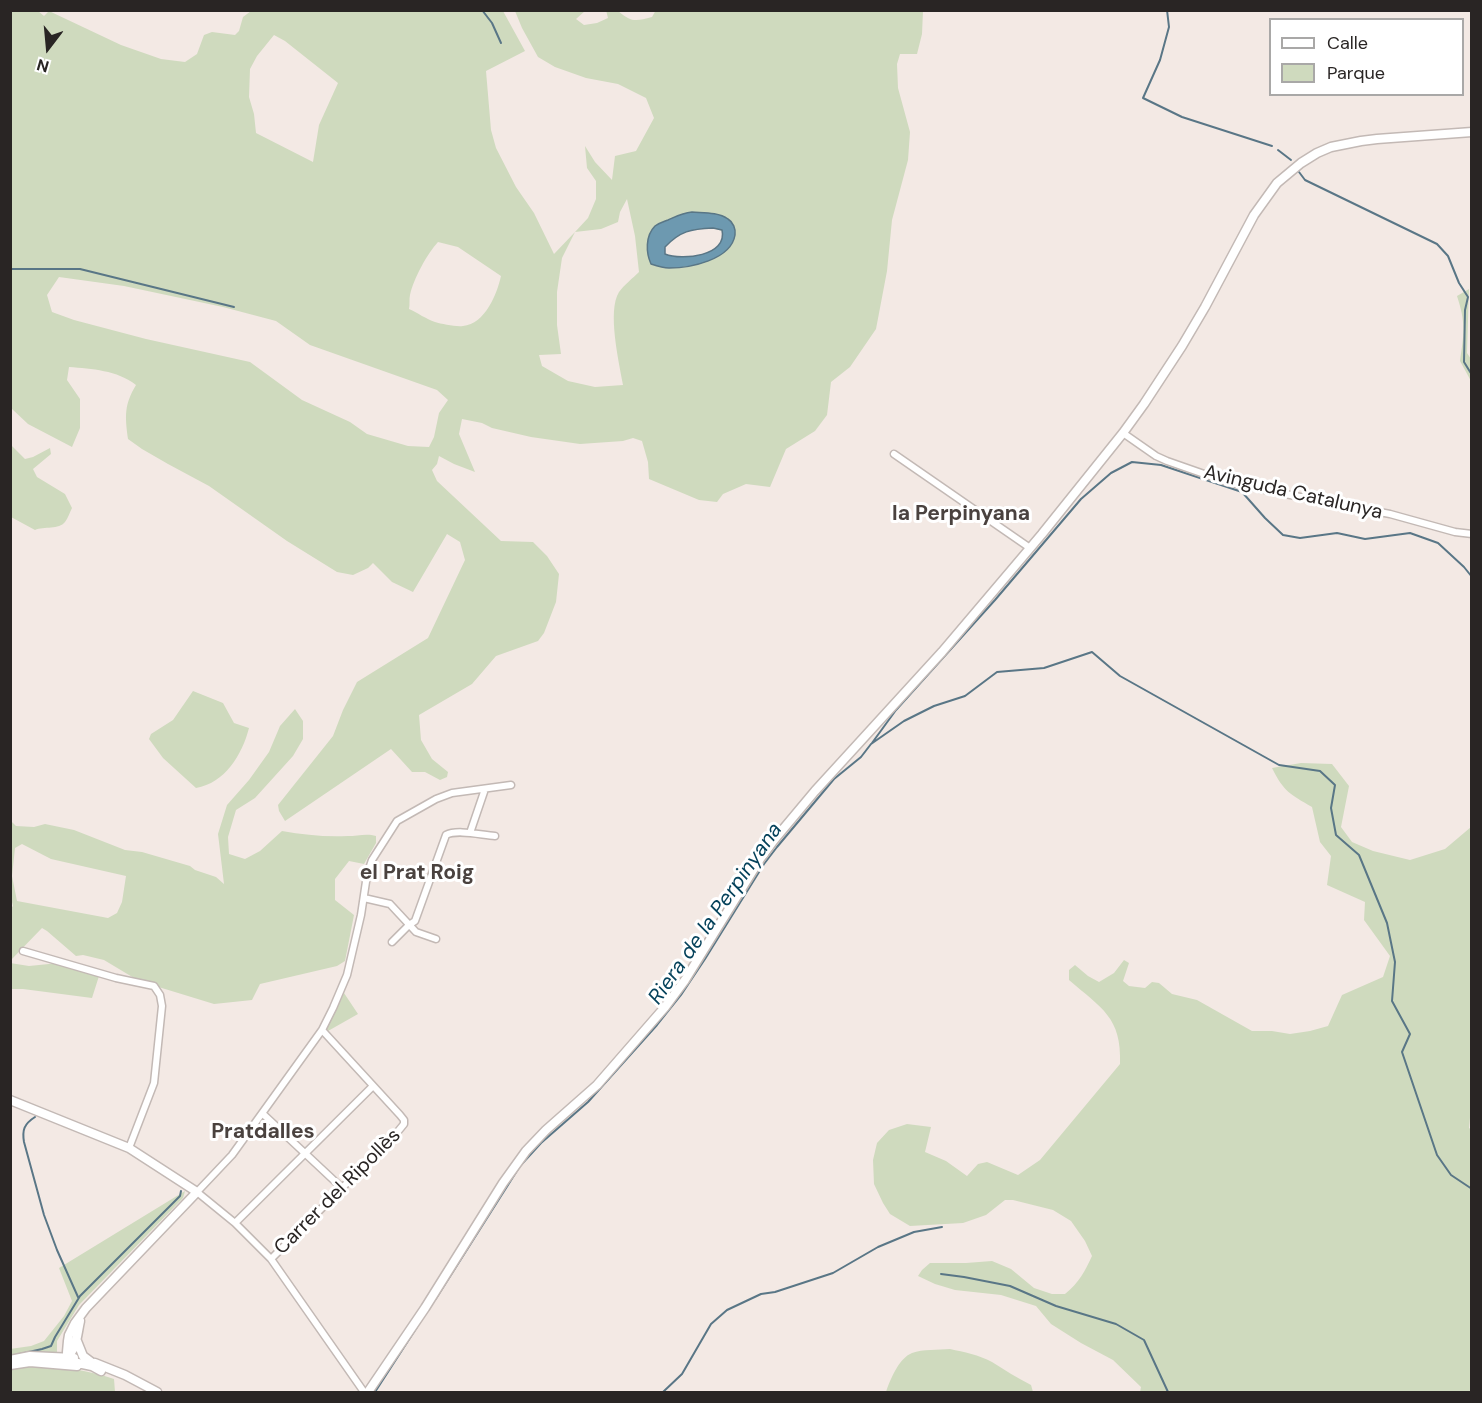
<!DOCTYPE html>
<html>
<head>
<meta charset="utf-8">
<style>
	body { margin:0 }
	#map { position:relative; width:1482px; height:1403px; overflow:hidden; background:#f3e9e4; font-family:"DM Sans",sans-serif }
	canvas { display:block }
	.frame { position:absolute; inset:0; border:12px solid #292524; pointer-events:none }
	.legend { position:absolute; left:1269px; top:18px; width:195px; height:78px; box-sizing:border-box; background:#fff; border:2px solid #a9a8a7; margin:0; padding:8px 10px; list-style:none; font-size:18px; color:#292524 }
	.legend li { display:flex; align-items:center; gap:12px; height:30px }
	.legend b { width:30px; border:2px solid #a9a8a7 }
	.north { position:absolute; left:18px; top:18px; width:60px; height:60px; -webkit-text-stroke:4px #fff; paint-order:stroke; rotate:196deg; font-size:16px; font-weight:700; line-height:24px; text-align:center; color:#292524 }
	.north::after { content:''; display:block; margin:auto; width:21px; height:27px; background:#292524; clip-path:polygon(50% 0,100% 100%,50% 72%,0 100%) }
</style>
</head>
<body>
<div id="map">
<canvas width="1482" height="1403"></canvas>
<div class="frame"></div>
<ul class="legend">
<li><b style="height:8px;background:#fff"></b>Calle</li>
<li><b style="height:16px;background:#cfdabe"></b>Parque</li>
</ul>
<div class="north">N</div>
</div>
<script>
const ctx = document.querySelector('canvas').getContext('2d');
ctx.lineJoin = 'round';
function fill(path, color) { ctx.fillStyle = color; ctx.fill(path, 'evenodd'); }
function strokePath(path, color, width, dash) { ctx.strokeStyle = color; ctx.lineWidth = width; ctx.lineCap = dash ? 'butt' : 'round'; ctx.setLineDash(dash || []); ctx.stroke(path); }
function drawText(font, color, halo, rows, align = 'center') {
  ctx.font = font + ' "DM Sans",sans-serif'; ctx.lineWidth = 6; ctx.setLineDash([]); ctx.textBaseline = 'middle'; ctx.strokeStyle = halo; ctx.fillStyle = color; for (const [text, x, y, turn = 0] of rows) {
    ctx.save(); ctx.translate(x, y); ctx.rotate((+turn || 0) * Math.PI / 180); ctx.textAlign = isNaN(turn) ? turn : align; if (halo) ctx.strokeText(text, 0, 0); ctx.fillText(text, 0, 0); ctx.restore();
  }
}
fill(new Path2D(`
	M606,10L618,11C632,23 636,21 652,17L656,10L923,11L922,34L917,54H900L897,64L898,88L910,132L908,160L892,220L887,271L876,329L850,367L831,382L827,415L815,431L786,449L770,487L746,484L723,494L717,502L699,500L649,479L648,462L642,441L633,438L623,441L580,444L531,437L492,428L482,423L462,419L459,434L475,472L454,464L439,456L437,464L432,470L437,481L501,541L533,542L547,556L559,574L556,602L544,633L538,641L496,656L472,684L419,715L421,740L432,759L448,772L447,777L440,780L425,772H412L391,749L285,821L279,811L278,805L333,736L343,710L357,682L428,638L465,560L460,542L447,534L413,592L392,582L373,563L368,568L353,575L337,572L287,541L209,486L168,464L142,449L128,439C125,416 124,405 136,385C117,370 92,369 69,367L67,380L80,399V428L72,447L28,424L11,408V11H38L44,16L49,11L121,45L161,59L185,62L197,54L204,35L212,32L235,35L239,31L243,17L251,11H503L525,51L486,71L491,130L496,148L516,187L534,213L554,254L575,232L588,218L596,199V181L587,168L585,146L595,162L612,180L615,156L636,151L654,118L646,98L618,84L586,78L555,67L538,57L522,28L515,11H585L576,19L584,25L597,23L608,18ZM274,35L285,41L338,83L319,125L313,162L256,133L254,114L249,97L250,69L257,56ZM627,199L635,236L639,272C633,278 624,285 619,292C607,311 619,362 623,385L595,387L568,381L542,366L539,355L561,354L557,325V292L562,258L575,232L601,229L618,222L620,212ZM713,228L722,231C727,256 682,261 665,255V247C680,231 691,229 713,228ZM438,242L458,247L501,276C497,294 485,324 463,326C456,327 442,324 435,322C426,319 418,313 409,309C410,305 409,299 410,295C414,278 427,254 438,242ZM59,277L124,286L223,307L276,321L310,345L437,390L448,400L439,413L434,437L429,447L408,446L367,434L350,422L302,400L250,362L146,339L74,320L52,312L47,295Z
	M1469,289L1467,353L1471,359V381L1460,361C1464,334 1466,323 1457,296Z
	M10,444L25,459L33,457L50,448L51,454L33,469L37,477L65,494L72,508C70,512 68,518 65,522C59,530 44,526 35,530L11,517Z
	M193,691L223,703L234,723L249,728C242,755 225,783 196,788L163,758L149,739L151,734L173,720Z
	M295,709L303,721V739L293,756L255,798L236,810L228,837L229,854L245,859L260,851L282,831C304,835 325,837 348,836C357,836 367,833 376,836V843L364,864L349,861L335,879V900L354,915L345,961L337,966L260,984L252,1000L214,1004L139,981L104,960L83,955L76,956L47,931L42,928L11,960V908L13,906L10,894L11,821L16,826L34,827L45,824L74,830L125,850L142,852L190,866L195,870L216,877L224,884L218,834L227,805L249,780L269,752L280,726ZM22,844L51,859L126,876L122,902L117,913L108,918L17,901L12,876L15,848Z
	M1301,763L1332,764L1349,786L1341,827L1352,842L1373,851L1410,860L1445,849L1471,827L1472,1097L1469,1128L1472,1130L1471,1392H1140L1141,1387L1113,1360L1081,1343L1051,1324L1036,1306L1001,1295L955,1290L935,1284L918,1276L922,1270L930,1263H966L992,1261L1011,1269L1034,1288L1052,1294H1065C1079,1283 1085,1271 1092,1256L1085,1241L1071,1221L1053,1210L1013,1200H1005L986,1215L963,1223L910,1226L890,1214L883,1203L874,1184L873,1160L877,1143L889,1130L907,1124L931,1127L925,1152L946,1161L967,1176L978,1164L987,1162L1018,1175L1040,1160L1120,1064C1122,1017 1101,1008 1069,980V970L1075,965L1088,976L1099,982L1114,973L1124,960L1129,963L1123,981L1129,986L1145,988L1152,982L1159,983L1172,994L1197,1000L1252,1031H1272L1290,1034L1310,1031L1328,1026L1342,995L1383,977L1390,956L1364,920L1365,902L1327,885L1331,856L1320,842L1312,807C1290,794 1284,792 1272,768Z
	M10,963L29,966L59,963L99,976L92,998L23,989H11Z
	M344,993L358,1014L328,1031L326,1030Z
	M185,1191L183,1198L79,1305L57,1341V1352L34,1354L11,1359L10,1349L31,1346L44,1341L64,1316L72,1301L59,1268Z
	M950,1349C964,1352 979,1355 992,1362C1005,1370 1017,1378 1031,1385L1033,1392H886C890,1380 899,1358 912,1353C923,1349 938,1350 950,1349Z
	M33,1366C61,1366 87,1370 114,1379L115,1392H11V1369Z`), '#cfdabe');
const water = new Path2D(`
	M692,212C703,213 718,212 728,219C733,222 736,229 735,235C731,260 690,268 669,268C663,268 657,266 651,264C646,253 645,236 655,226C659,223 663,222 668,220C677,216 682,213 692,212ZM713,228L722,230C728,256 682,261 665,254V247C680,231 691,229 713,228Z`);
fill(water, '#6d99b0');
strokePath(water, '#597686', 1.5);
strokePath(new Path2D(`
	M482,10L492,23L501,43
	M1167,10L1169,27L1160,60L1143,98L1182,117L1272,146
	M1278,150L1291,160
	M1299,172L1305,180L1437,244L1448,256L1459,283L1468,297L1465,310L1464,362L1472,375
	M10,269H80L234,307
	M872,743L896,710L995,600L1081,499L1111,473L1132,462L1161,465L1242,492L1265,518L1283,535L1300,538L1337,533L1365,539L1410,533L1438,543L1464,567L1472,577
	M35,1117C24,1124 22,1130 24,1142L44,1215L57,1250L78,1297
	M941,1274L964,1277L1010,1286L1056,1306L1116,1324L1144,1340L1168,1392
	M435,1300L520,1166L541,1143L588,1102L657,1025L681,995L705,959L764,864L777,847L834,779L861,757L871,744L904,721L934,706L965,696L997,672L1044,668L1092,652L1120,676L1279,765L1320,771L1335,785L1331,808L1336,835L1359,855L1387,923L1395,962L1392,1001L1410,1034L1402,1052L1437,1155L1451,1175L1472,1189
	M11,1356L42,1349L51,1346L55,1337L80,1296L180,1196L181,1191
	M375,1392L417,1327
	M663,1392L682,1374L711,1324L727,1310L761,1294L775,1292L833,1273L878,1247L914,1232L942,1227`), '#597686', 2);
const street = new Path2D(`
	M1123,433L1156,456L1167,461L1227,482L1305,498L1390,514L1455,532L1472,534
	M894,454L1030,548
	M470,833L485,789
	M364,898L390,904L416,932L436,939
	M392,942L409,925L415,921L446,835C457,829 481,835 495,836
	M23,951L116,978L154,986L160,995L162,1006L154,1083L129,1148
	M263,1114L342,1188
	M235,1223L373,1086
	M271,1259L395,1135L404,1124V1120L400,1115L322,1030
	M364,1392L271,1259L235,1223L197,1192L232,1155L322,1030L333,1008L347,975L361,915L367,875L372,860L397,821L436,799L452,793L511,785`);
const secondary = new Path2D(`
	M10,1100L129,1148L197,1192L86,1308L75,1323L69,1335L68,1341L67,1352L69,1357L73,1362L92,1366L101,1371
	M77,1341L83,1356L91,1362
	M66,1358C77,1350 77,1334 80,1321
	M10,1360L30,1356L74,1358
	M95,1363L125,1375L157,1392
	M10,1365L30,1362L77,1366
	M368,1392L425,1308L503,1183L526,1151L546,1130L597,1085L665,1007L685,980L760,859L774,840L815,791L942,652L1042,534L1123,433L1144,404L1182,346L1205,307L1254,215L1277,183L1301,163L1317,153L1331,147L1361,141L1377,139L1472,132`);
strokePath(street, '#c3b9b5', 9);
strokePath(secondary, '#c3b9b5', 11);
strokePath(street, '#fff', 6);
strokePath(secondary, '#fff', 8);
drawText('20px', '#292524', '#fff', [
	["Avinguda Catalunya",1293,493,13],
	["Carrer del Ripollès",338,1192,-45]
]);
drawText('bold 21px', '#4a423f', '#fff', [
	["la Perpinyana",961,514],
	["el Prat Roig",417,873],
	["Pratdalles",263,1132]
]);
drawText('italic 21px', '#05425b', '#fff', [
	["Riera de la Perpinyana",716,914,-55]
]);
</script>
</body>
</html>
